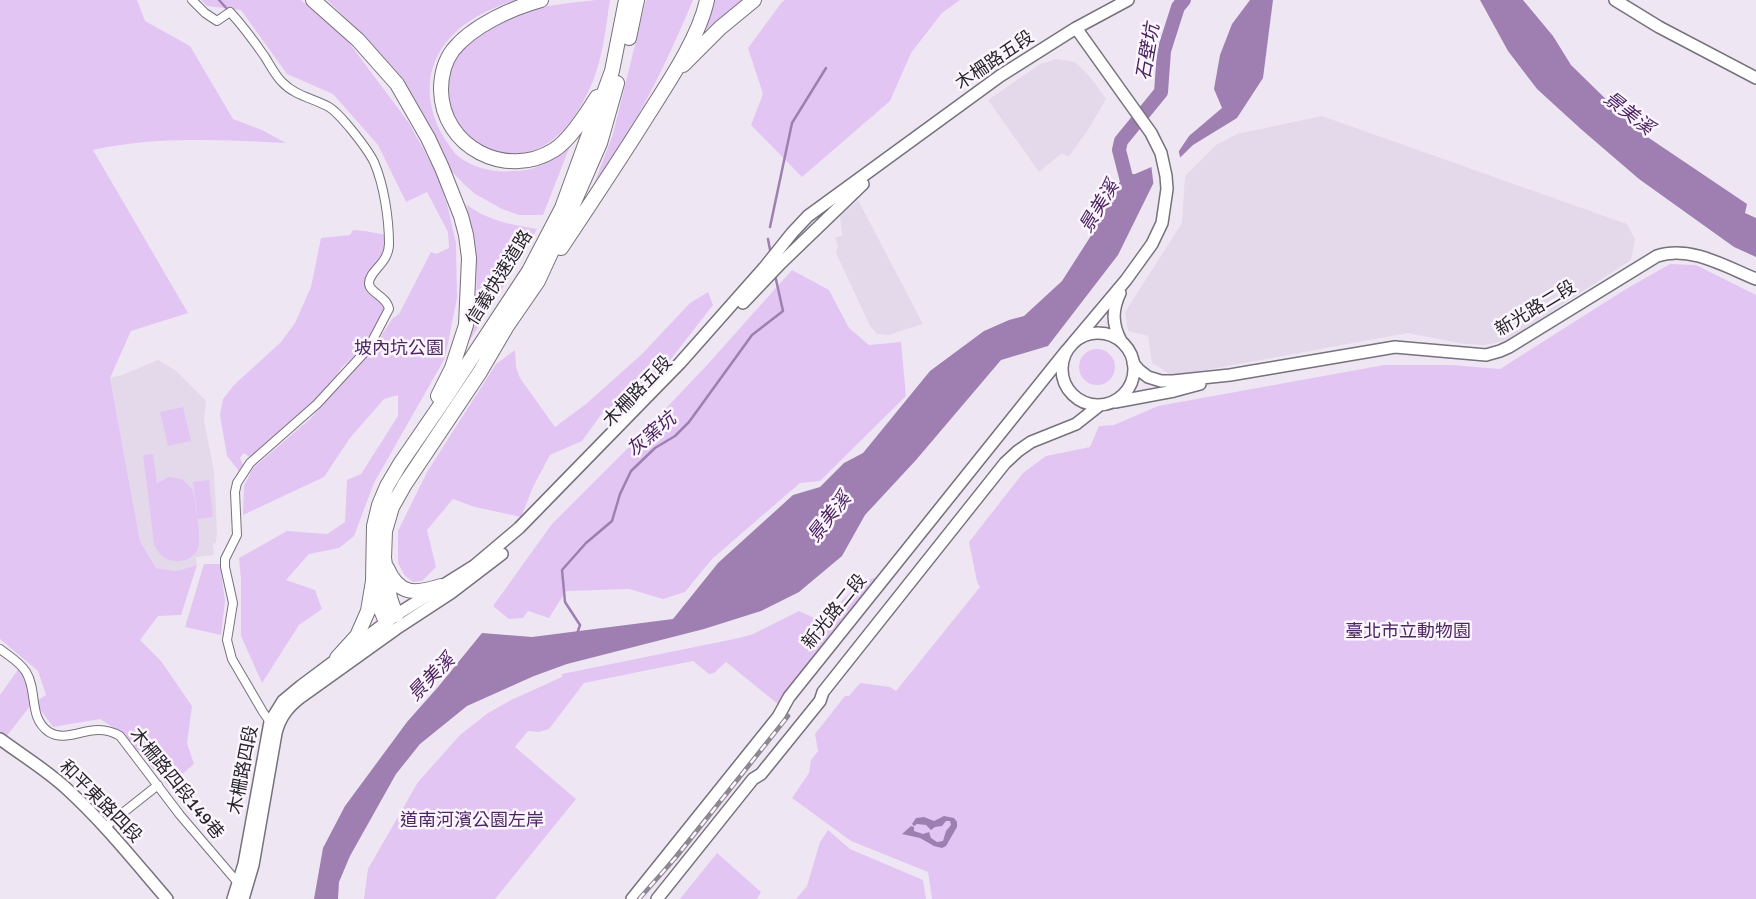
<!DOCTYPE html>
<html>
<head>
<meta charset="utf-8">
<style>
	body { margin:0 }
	canvas { display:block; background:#eee7f3 }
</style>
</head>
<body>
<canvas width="1756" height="899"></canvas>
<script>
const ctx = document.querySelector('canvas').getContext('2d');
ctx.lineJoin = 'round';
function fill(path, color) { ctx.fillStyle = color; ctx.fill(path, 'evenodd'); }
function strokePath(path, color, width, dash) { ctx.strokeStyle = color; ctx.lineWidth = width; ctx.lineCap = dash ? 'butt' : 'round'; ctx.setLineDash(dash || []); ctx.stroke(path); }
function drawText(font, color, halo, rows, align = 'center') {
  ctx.font = font + ' Signika,"Noto Sans TC",sans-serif'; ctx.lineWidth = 5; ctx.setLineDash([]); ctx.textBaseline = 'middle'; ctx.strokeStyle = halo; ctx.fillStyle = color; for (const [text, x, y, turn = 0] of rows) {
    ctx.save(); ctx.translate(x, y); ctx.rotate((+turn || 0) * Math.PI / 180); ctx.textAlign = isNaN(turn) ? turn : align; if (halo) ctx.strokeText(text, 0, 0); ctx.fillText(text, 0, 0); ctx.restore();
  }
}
fill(new Path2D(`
	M1057,59L1075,62L1091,78L1106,99L1088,130L1069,156H1067L1062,153L1039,172L988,100L1040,64Z
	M1322,116L1627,224L1635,239L1631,260L1508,340L1485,345L1464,344L1408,333L1173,376L1152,363L1148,336L1128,331L1125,312L1182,223L1185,176L1216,145L1237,134Z
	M858,200L923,324L888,335L877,334L870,326L836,253L838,246L835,238L842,235L840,216Z
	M158,360L175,370L206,401L204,420L214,471L217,532L216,543L213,544L214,555L196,557L197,565L176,571L156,568L140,541L110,378L122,375Z`), '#e4d9eb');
fill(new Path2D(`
	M0,0H137L145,21L190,46L233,119L262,130L286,143C224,140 155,136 93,150L188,313L131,331L110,378L140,541L156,568L176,571L197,565L181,615L158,616L140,640L161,661L192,706L187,743L194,764L168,786L123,734L100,719L53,727L35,702L46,695L38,671L0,639Z
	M201,0H301L344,36L409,123L438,176L448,208L456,243L457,298L445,358L374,483L354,536L339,548L309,554L286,580L315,590L322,609L299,625L262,683L241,636V579L239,558L287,531L327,534L345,522L347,480L361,474L398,416V395L384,399L350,438L324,477L243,515L244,486L253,468L310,419L346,377L369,355L392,319L399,314L431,252L436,254L449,248L448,232L427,192L406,202L378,145L333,94L287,74L241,10L207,6Z
	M327,0H516C485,10 456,24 439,53C422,83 430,119 449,145C452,149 455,154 459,157C474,168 494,173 513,171C521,171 531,170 539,166C551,160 562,149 572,141L543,215H519L502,209L475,194L465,185L451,171L402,82L366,38Z
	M596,0H610C605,33 602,68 585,98C563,140 530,168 482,146C478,144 472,143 469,139C464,134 452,118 449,112C432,61 483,25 525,12C547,4 572,3 596,0Z
	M646,0H693C666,65 635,128 594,184L613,134Z
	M715,0H742L701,33L709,21Z
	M785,0H960L942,13L911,53L890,101L802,177L751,125L763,94L748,48L782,2Z
	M466,204C488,221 510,224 537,229L509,278L466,346C469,333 473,320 475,308C479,273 475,238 466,204Z
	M353,230L365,231L386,235C385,243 385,251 382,259C379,263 375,267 372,271C357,287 371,294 384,304V311L363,348L342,367L331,383L313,402L251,456L249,457L244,453L240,458L243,465L239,471L227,456L220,415L223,399L234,385L281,342L295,323L311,287L321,238L350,235Z
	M1670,264L1696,265L1756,295V899H932L928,872L851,841L792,798L809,773L811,760L818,751L815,734L845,696H849L860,683L890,687L896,691L976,592L980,587L977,582L969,542L1023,473L1046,456L1090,447L1099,426L1114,425L1158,406L1384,365H1452L1500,369L1626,289Z
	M792,270L829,290L849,328L869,345L901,342L906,396L820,481L800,483L712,559L685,592L663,599L629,589L566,591L549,618L528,611L523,618L509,619L493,606L552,524L634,442L707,365Z
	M708,292L713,305L660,373L603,412L582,441L550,455L533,487L521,517L475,507L453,499L427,530L436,567L422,581L413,582L405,576L398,563V531L427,472L496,364L515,350L516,367L520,378L555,427L586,404L642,354L690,303Z
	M1079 367a18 18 0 1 1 36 0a18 18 0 1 1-36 0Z
	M183,407L191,441L168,446L160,412Z
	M153,454L157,483L169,477L182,479L192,489L194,495C196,510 200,528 199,543C198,564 163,570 154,544L143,455Z
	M209,480L213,517L198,519L193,482Z
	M204,564H220L225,601L221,635L185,627Z
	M883,574L779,705L726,662L714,673L709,674L693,661L584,683L549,729L539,732L528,731L515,747L576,799L495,899H364L368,869L418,782L460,735L488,713L511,700L562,677V674L739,638L753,634L799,611L821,621L859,584Z
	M19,668L26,680L31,705L6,737L0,732V695Z
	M828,830L850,849L923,880L926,899H796L807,886L820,842Z
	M717,853L761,892L757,899H680Z`), '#e3c5f4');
fill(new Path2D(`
	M1250,0H1273L1263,78L1237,118L1193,145L1153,184L1118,255L1048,346L1001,360L916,460L865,515L842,556L799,592L761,611L704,629L567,664L534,676L467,706L420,744L396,774L350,856L339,882L338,899H314L323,848L345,806L407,722L438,687L482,633L532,637L673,619L718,563L793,495L820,487L844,463L863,453L930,371L984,331L1009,320L1024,316L1062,281L1094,231L1124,174H1135L1175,157L1189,136L1222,108L1214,89L1220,55L1232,24Z
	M1480,0H1523L1553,36L1571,65L1618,111L1646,136L1747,204L1745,213L1756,218V257L1734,247L1639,179L1582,130L1537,89L1508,51Z
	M944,816L954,818L957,822V827L946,846L942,848L934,846L920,838L902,834L911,826L914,827V831L923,834L929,832L931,838L937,842L943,841L946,831L951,825L950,821H946L942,826L935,827L931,830L926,825L917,824L914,826L912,824L916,818L924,817L934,821Z`), '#9f7fb1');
fill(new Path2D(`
	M1178,148L1181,161L1154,188L1151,164L1173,155Z`), '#eee7f3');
strokePath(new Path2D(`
	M219,0L228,10
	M770,227L792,123L826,68
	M768,239L771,255
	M577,634L580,625L565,602L562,570L586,543L612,521L620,494L631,471L655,448L675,436L689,422L752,335L783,311L775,275`), '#9f7fb1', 2.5);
strokePath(new Path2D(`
	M1129,189L1119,150L1121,141L1161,92L1164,51L1178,7L1184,0`), '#9f7fb1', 14);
const street = new Path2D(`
	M192,0L205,13L217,21L230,12C243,26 254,41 265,57C270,65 275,75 282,82C295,96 313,98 329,107C337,112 344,121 350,128C359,139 368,150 374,162C384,185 389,219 389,244C389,263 369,271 369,283C369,293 387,296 389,309L370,345L364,353L317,404L250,463L237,483L235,492L237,535L225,559V567L233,603L227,640L232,659L263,712L270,722H274
	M0,649C9,656 20,662 26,672C38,691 28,718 49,732C70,745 91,719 120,736L180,815L239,884
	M105,827L158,785`);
const secondary = new Path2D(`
	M1615,0L1659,27L1756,78
	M1120,293C1112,310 1112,324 1121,341
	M743,303L781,263L863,184
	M1062 369a36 36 0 1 1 72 0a36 36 0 1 1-72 0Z
	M1073,343L1126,280L1152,244L1162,223L1167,189L1166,176L1161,153L1151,133L1076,28
	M1133,363L1139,370L1148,377L1161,381H1173L1230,375L1395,347L1486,355L1500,351L1509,347L1657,256C1691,245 1726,267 1756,279
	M1115,402L1174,391L1200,384
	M0,739C23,756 48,771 68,790C104,823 135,862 167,899
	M233,899L244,864L270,722L283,701L301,686L396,615L474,566L519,528L680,363L764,268L792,233L808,216L1000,76L1076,28L1128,0
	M243,899L253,865L276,733C280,717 288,707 301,697L396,629L451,593L502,554
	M632,899L778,717L789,697L1067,350
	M657,899L753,779L761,774L820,701L823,692L1005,463L1018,451L1031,442L1076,424L1100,405`);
const highway = new Path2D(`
	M313,0L358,40L397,84L428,138L442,168L461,216L466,235L469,258L466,325L452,368L438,396
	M541,0C512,8 472,26 453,50C444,62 441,76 441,90C442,147 506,180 554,150C570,140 587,113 597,97
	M629,38L637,0
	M683,65L720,28L754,0
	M561,248C591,203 621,158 649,113C670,80 699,37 707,0
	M387,568C399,596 416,594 441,586
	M376,585L381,610L386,622
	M396,615L390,598L384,558L385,531L392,507L405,484L480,372L507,326L538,281L572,207L600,143L617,83
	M337,658L357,636L368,611L373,581L374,526L379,505L387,486L400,464L446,397L529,271L562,208L612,71L626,0`);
strokePath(street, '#77717b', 10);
strokePath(secondary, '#77717b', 14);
strokePath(highway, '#77717b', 16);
strokePath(street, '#fff', 8);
strokePath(secondary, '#fff', 11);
strokePath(highway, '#fff', 14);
const rail = new Path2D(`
	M639,899L677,856L788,716`);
strokePath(rail, '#8e8991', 4.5);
strokePath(rail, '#fbf5fe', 2.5, [8]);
drawText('18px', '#28252a', '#fbf5fe', [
	["木柵路五段",995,61,-34],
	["信義快速道路",500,278,-58],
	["新光路二段",1536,309,-31],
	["木柵路五段",638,392,-46],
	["新光路二段",835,612,-51],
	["木柵路四段",244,770,-79],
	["木柵路四段149巷",176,784,51],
	["和平東路四段",100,802,45]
]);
drawText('18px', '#4f2664', '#fbf5fe', [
	["坡內坑公園",399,349],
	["臺北市立動物園",1408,632],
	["道南河濱公園左岸",472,821]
]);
drawText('italic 19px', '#4a215e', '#fbf5fe', [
	["石壁坑",1149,52,-80],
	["景美溪",1628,114,38],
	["景美溪",1100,207,-59],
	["灰窯坑",652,435,-40],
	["景美溪",830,518,-52],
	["景美溪",432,678,-46]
]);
</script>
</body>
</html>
